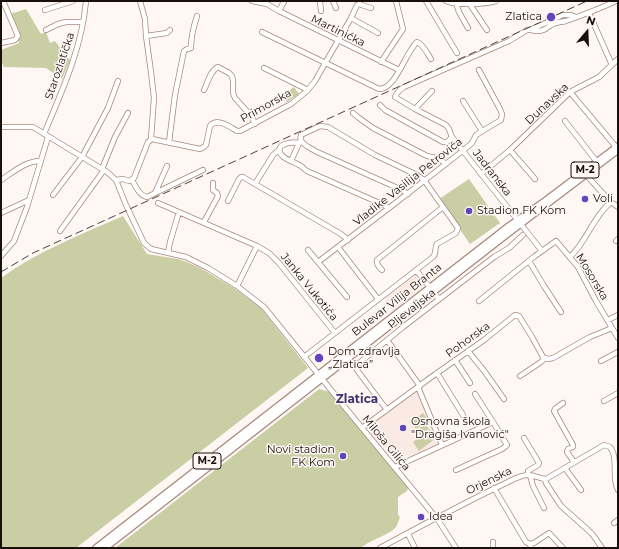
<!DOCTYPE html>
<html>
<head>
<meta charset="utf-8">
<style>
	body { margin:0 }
	#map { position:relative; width:619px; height:549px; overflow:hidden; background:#fef7f4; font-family:Montserrat,sans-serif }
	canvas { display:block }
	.frame { position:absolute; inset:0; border:2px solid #1a0f0a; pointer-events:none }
	.north { position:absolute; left:567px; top:12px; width:40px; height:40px; -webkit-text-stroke:3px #fef7f4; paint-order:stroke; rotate:19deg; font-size:11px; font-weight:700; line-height:16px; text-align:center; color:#1a0f0a }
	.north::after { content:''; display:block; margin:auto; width:14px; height:18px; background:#1a0f0a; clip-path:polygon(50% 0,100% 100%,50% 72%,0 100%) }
</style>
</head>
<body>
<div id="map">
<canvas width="619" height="549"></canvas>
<div class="frame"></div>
<div class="north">N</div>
</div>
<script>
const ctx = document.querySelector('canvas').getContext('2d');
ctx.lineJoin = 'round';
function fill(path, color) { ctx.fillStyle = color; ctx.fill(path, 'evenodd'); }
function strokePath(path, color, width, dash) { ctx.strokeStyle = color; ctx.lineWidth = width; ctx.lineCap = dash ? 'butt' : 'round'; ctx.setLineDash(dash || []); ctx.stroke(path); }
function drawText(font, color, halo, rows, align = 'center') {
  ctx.font = font + ' Montserrat,sans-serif'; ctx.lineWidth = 3; ctx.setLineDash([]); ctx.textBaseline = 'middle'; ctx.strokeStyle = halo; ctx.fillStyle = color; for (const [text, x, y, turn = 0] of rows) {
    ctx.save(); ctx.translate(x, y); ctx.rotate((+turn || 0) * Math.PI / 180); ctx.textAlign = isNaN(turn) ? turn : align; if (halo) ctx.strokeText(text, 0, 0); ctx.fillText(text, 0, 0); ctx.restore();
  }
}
fill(new Path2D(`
	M412,275H417L422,282L423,286L419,290L393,311L383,298Z
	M416,392L418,394L438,443L437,445L417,454L416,453L412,456L410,457L408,455L401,458L399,462L396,463L392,460L393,457L382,444H379L369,432L378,425L376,421L414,393Z`), '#fbeae3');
fill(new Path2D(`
	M26,9L41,34L46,32L50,43L55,41L70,60L62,79L46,68L4,67L1,60V50L19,43L7,15Z
	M294,87L299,94L287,102L282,96Z
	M469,179L500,223L470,244L439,199Z
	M123,216L147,254L178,259L187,262L202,269L234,288L260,307L308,368L76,548H1V278C38,251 82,234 123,216Z
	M319,389L330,392L408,488L407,491L398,497V514L400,518C398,520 398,524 396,527C390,535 369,540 361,548H115Z
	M423,413L428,420L416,429L411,422Z
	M425,423L429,429L420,435L417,430Z
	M430,429L436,438L419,451L413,442Z`), '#c9cea5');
const minor = new Path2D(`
	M140,1L145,19L146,36L151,72L154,98L151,139
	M252,1L267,4L279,11
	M320,1L321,11
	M333,1L336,8
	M426,1L457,53
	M446,1C457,6 485,4 496,1
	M284,2L282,5L279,11L399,70
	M456,3L459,12L468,28
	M469,3L487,30
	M45,10L73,1
	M589,13L612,65
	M351,18L378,33
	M46,30L58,24L66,22H83
	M530,30L563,15H571L576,17
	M262,32L379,89C396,89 405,53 417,42C423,44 427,53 431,59
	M146,36L167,33L170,30
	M1,43L15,40L18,36L3,1
	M381,62L403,29L396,1
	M264,68L308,90
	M204,90C208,82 210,71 218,67L229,73L232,76L233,81V93L235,98L252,117L255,124
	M570,92L616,147
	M463,101L482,131
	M380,105L385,110L443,142H447L452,137
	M415,109L432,91
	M353,113L359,118L373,128L427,156L440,159L446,164
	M565,121L597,162
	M1,127H33L107,172L116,180L126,205L144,243L151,249L186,257L208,268L237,286L264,307L348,411L438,520L456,548
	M44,134C62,91 82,48 86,1
	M169,142L175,95L184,51L187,49L191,48C191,36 193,28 197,16
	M279,150C281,160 295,161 302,167C304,168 305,170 307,171L384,205L389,208
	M510,150L535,179
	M291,161L300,141
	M102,169L115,137L128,113
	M481,174L510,150L570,92L599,77L618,59
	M586,175L611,202L618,207
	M1,180C12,173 27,160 41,161
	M116,180L123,179L129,181L134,178L148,142L152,139L200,149L204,147L206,145L210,126C217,117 230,127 237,131H240L291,104L307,91L315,81L351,18L357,5L359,4L371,8
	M132,180C136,187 139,195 147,197L203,170
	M255,184L273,155L279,150L281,146C286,143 293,142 299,143
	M155,193L167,166
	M53,195L82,157L108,108L118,81
	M228,201L239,179L241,177H243L310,216L341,234L348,240
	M158,203L257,246L269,253L279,263L335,333
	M1,213L29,200
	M204,222L218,196L217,193L213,190V183
	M60,231L104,170
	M616,241L618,239
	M338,247L378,299
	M308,250L347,297
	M542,251L452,137L449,129L446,125L415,109L395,97C397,92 399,90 404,87L509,41L527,30C533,29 536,33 543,30C547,29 550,25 553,24C557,22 562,22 566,21C583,15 599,9 616,1
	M168,253L170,242L179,212
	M1,256L14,241L27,207L48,137
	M570,257C587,241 593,217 611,202
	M529,261L544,286L561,312
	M318,262L389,208L465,149L472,143L476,135L489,127L501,120L502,114L500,109L479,70
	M382,270C379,267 376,264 377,260L443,207
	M416,270L439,299
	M237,286L257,246
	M479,301L535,256L556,241L578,267L596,301L618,338
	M608,320L618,315
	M387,340L420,386
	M468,351L485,372L504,399
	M304,357L433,257C437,253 434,248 437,244L456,233L458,228L424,180L417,175L375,155L328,127L320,126L301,135C298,143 309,147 315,151L402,190L408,194
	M545,358L548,359L553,358L590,337L612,328
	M455,360L470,383
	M601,361L618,352
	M437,373L463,415
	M520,376L541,362L545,358
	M418,387L442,445
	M604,401L618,393
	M563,403L555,409L554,411L573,445V447L568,449L567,452L574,462
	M387,410L357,370L356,367L358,364L403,327L494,257L509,248L523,235
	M362,428L430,378L484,340L515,315L519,316L532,337L543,357L545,358
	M524,438L539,463L538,465L528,471V475
	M395,467L493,422
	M565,468L581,490
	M456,470L502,449L506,446L507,445L493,422L475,394
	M530,475L533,486L544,508
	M545,479L546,483L561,506L587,529L593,535L602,548
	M494,488L526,542L530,544L531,548
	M614,523L618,520
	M408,534L415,548
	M493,542V548
	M530,544L534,543L549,533L563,548
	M380,548L436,518L441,516C463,504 485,493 508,482C514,479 521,475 528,475C535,475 540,479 546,479L604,445L610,447C619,458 611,477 618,490`);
const major = new Path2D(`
	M96,548L509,226L545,201L618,146
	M105,548L506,235L618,150`);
strokePath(minor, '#a6887b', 6);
strokePath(major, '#a6887b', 8);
strokePath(minor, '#fff', 4.5);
strokePath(major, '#fff', 5.5);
strokePath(new Path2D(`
	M1,272L33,253L587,1`), '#4b413d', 1, [8, 4]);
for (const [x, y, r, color] of [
	[551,17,5,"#6145be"],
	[585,199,4,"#6145be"],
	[469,211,4,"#6145be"],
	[319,358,5,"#6145be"],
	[403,428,4,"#6145be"],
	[343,456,4,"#6145be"],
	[421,517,4,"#6145be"]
]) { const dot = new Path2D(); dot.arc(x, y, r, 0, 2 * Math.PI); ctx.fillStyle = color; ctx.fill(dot); strokePath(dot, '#fef7f4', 1.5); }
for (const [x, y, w] of [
	[585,170,28],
	[207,461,28]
]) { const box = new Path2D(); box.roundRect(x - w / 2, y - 8, w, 16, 3); ctx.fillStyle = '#fef7f4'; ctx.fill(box); strokePath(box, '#1a0f0a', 1); }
drawText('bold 10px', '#1a0f0a', null, [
	["M-2",585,170],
	["M-2",207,461]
]);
drawText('11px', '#1a0f0a', '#fef7f4', [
	["Zlatica",542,17,"right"],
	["Voli",593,199],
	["Stadion FK Kom",477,211],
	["Dom zdravlja",328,352],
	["„Zlatica”",328,365],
	["Osnovna škola",411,422],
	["\"Dragiša Ivanović\"",411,435],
	["Novi stadion",335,450,"right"],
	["FK Kom",335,463,"right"],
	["Idea",429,517]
], 'left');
drawText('11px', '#1a0f0a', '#fef7f4', [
	["Martinićka",338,31,26],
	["Starozlatička",60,66,-71],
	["Dunavska",547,104,-43],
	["Primorska",266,106,-29],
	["Jadranska",492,173,52],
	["Vladike Vasilija Petrovića",408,182,-38],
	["Mosorska",592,277,59],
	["Janka Vukotića",309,287,51],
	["Bulevar Vilija Branta",397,300,-38],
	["Pljevaljska",412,309,-38],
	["Pohorska",468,340,-36],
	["Miloša Gilića",386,443,50],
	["Orjenska",489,481,-26]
]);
drawText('bold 12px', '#3d336f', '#fef7f4', [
	["Zlatica",357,399]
]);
</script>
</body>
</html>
